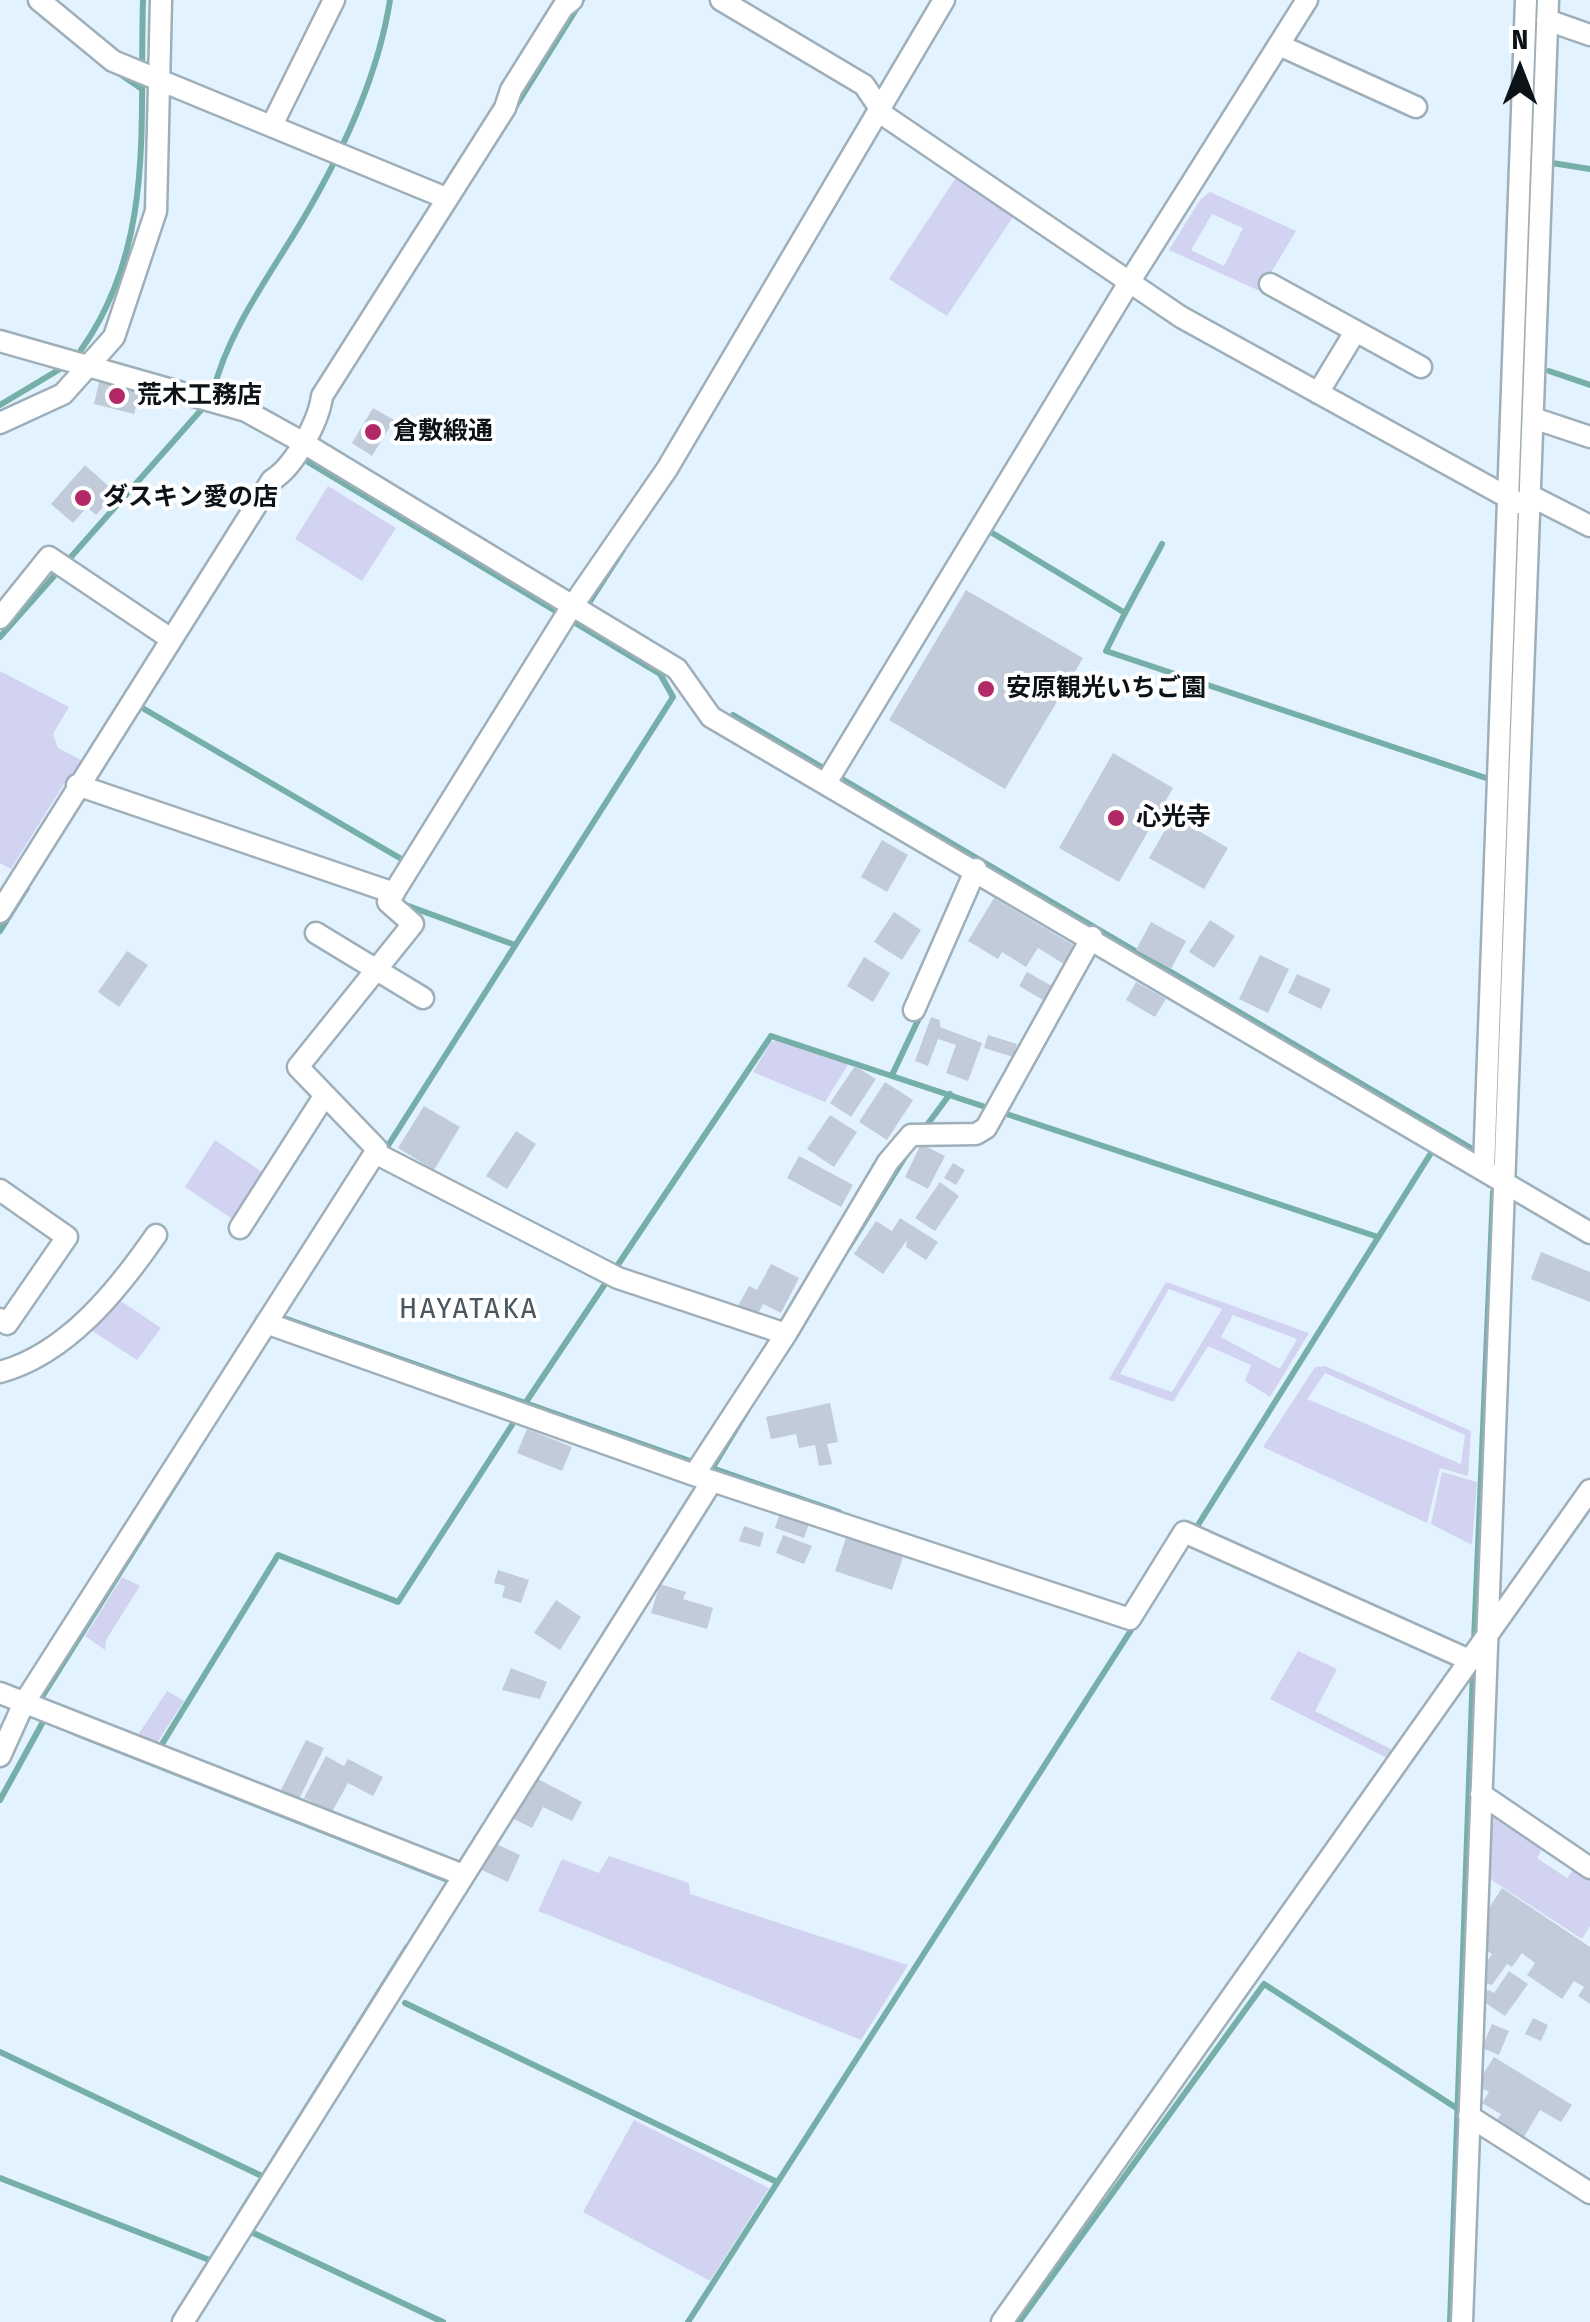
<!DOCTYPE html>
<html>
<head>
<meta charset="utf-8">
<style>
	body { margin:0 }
	#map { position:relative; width:1590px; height:2322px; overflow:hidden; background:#e2f3ff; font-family:"Fira Sans Condensed",sans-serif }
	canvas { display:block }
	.north { position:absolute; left:1470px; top:20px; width:100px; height:100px; -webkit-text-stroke:8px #fff; paint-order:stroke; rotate:0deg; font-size:28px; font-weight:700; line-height:40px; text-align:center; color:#0c1216 }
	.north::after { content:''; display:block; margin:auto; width:35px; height:45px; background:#0c1216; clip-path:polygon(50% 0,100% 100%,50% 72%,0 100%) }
</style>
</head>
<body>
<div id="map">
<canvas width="1590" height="2322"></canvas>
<div class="north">N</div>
</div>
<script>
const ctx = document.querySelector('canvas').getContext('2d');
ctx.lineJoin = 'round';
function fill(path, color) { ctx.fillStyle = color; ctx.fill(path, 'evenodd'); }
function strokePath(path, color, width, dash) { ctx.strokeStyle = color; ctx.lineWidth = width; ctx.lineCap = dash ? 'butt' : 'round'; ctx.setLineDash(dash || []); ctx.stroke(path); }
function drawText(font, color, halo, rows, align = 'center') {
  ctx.font = font + ' "Fira Sans Condensed","Noto Sans JP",sans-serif'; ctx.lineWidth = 8; ctx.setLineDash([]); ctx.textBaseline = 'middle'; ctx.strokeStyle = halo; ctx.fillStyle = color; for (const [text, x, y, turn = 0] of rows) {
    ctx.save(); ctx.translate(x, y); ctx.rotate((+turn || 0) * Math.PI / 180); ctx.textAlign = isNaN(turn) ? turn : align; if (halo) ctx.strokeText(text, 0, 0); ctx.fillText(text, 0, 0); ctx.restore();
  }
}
fill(new Path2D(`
	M957,176L1015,214L947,316L889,279Z
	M1210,192L1296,231L1260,291L1169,250L1200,200ZM1212,214L1243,228L1224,266L1191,250Z
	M328,486L396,528L362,581L295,539Z
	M0,671L69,707L53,734L58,748L85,762L67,779L11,869L0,863Z
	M780,1039L849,1063L825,1102L753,1072L771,1042Z
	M215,1140L268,1176L238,1223L185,1187Z
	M1166,1282L1309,1333L1270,1397L1245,1381L1251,1365L1208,1346L1173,1402L1109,1379ZM1169,1289L1222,1309L1172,1392L1120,1374ZM1233,1315L1297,1339L1280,1369L1221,1337Z
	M112,1295L161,1328L137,1360L85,1326Z
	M1325,1366L1471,1431L1468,1476L1440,1468L1427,1523L1263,1447L1315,1367ZM1325,1373L1465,1435L1461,1464L1307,1399Z
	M1442,1472L1477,1482L1472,1545L1431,1524Z
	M122,1577L140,1586L106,1640L105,1650L85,1636Z
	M1298,1651L1337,1669L1315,1711L1393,1750L1387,1758L1270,1699Z
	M167,1691L184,1701L155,1746L136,1738Z
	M1491,1813L1543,1847L1537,1858L1567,1878L1575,1868L1590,1878V1926L1582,1939L1490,1879Z
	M609,1856L689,1883L690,1894L908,1965L861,2040L538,1911L562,1859L599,1873Z
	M634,2120L769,2188L710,2281L583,2212Z`), '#d2d2f1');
strokePath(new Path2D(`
	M114,70L142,89
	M1535,89L1538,0
	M514,109L582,0
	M1552,163L1590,169
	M81,350C156,244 139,122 143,0
	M1549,371L1590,385
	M213,392C228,331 270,275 302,221C341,155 378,77 390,0
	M0,405L60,369
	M308,462L660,674L673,697L382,1155
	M989,531L1125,613L1106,651L1492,780
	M589,603L623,550
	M1125,613L1162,544
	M0,637L202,409
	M139,706L410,864
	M733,715L1476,1151
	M403,904L515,945
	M0,931L27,888
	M893,1073L921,1014
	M924,1129L950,1094
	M1495,1142L1501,1001
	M849,1247L908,1152
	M281,1317L690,1461
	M524,1405L771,1036L1378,1237
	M709,1467L839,1512
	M707,1477L747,1411
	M1193,1533L1431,1153
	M1474,1641L1493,1192
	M37,1705L195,1453
	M75,1733L450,1881
	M159,1749L278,1555L398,1602L512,1425
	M0,1800L44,1720
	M405,2003L777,2182
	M0,2052L262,2176
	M0,2178L212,2261
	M241,2212L407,1947
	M247,2230L443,2322
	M688,2322L1135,1624
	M1019,2322L1264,1984L1458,2109
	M1450,2322L1473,1668`), '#75afa8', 6);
fill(new Path2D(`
	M100,378L141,389L134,414L94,404Z
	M373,408L394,420L372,456L352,443Z
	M85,465L116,493L96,515L87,507L73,523L51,504Z
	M966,590L1083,658L1005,789L889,720Z
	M1113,753L1173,788L1119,882L1059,848Z
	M1173,816L1228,848L1204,889L1149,858Z
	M882,840L908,855L887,892L861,877Z
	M994,898L1075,946L1064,964L1038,948L1026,967L1002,952L998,959L968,941Z
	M894,912L921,930L902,960L874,942Z
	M1210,920L1235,936L1214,968L1189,952Z
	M1151,922L1186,941L1171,969L1136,950Z
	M127,951L148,965L119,1007L98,992Z
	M1260,955L1289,969L1268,1013L1239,999Z
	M864,957L890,973L873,1002L847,986Z
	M1027,972L1052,986L1045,1001L1019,986Z
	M1297,974L1331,989L1321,1009L1288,993Z
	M1136,982L1166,999L1155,1017L1126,1000Z
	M931,1017L940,1020V1027L982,1043L968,1081L946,1073L956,1045L938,1039L928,1066L915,1061Z
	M988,1035L1017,1044L1013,1057L984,1048Z
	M855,1066L876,1079L851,1117L830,1103Z
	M885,1082L913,1100L887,1140L859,1122Z
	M424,1106L460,1127L434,1170L398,1148Z
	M830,1115L857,1132L834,1167L807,1149Z
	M516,1131L536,1144L507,1189L486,1176Z
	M921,1144L945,1156L928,1189L905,1177Z
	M799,1156L853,1185L841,1207L787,1178Z
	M953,1163L965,1170L956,1185L944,1178Z
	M940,1182L959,1196L935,1231L915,1218Z
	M900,1218L938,1242L926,1260L906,1247L907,1240L883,1274L854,1254L876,1221L892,1231Z
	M1541,1252L1590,1272V1302L1531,1279Z
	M771,1264L799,1278L781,1313L763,1304L757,1316L738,1306L749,1286L757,1290Z
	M830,1403L838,1442L827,1444L832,1464L819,1466L815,1445L799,1448L796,1434L771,1439L766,1417Z
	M527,1429L572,1447L562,1471L517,1453Z
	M780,1513L809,1524L804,1538L775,1528Z
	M744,1526L764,1533L760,1547L739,1541Z
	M783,1535L812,1546L804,1564L776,1553Z
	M847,1535L904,1554L892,1590L835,1571Z
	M498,1570L529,1580L521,1603L502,1597L505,1586L494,1583Z
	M660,1584L686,1592L683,1599L713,1608L707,1629L651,1613Z
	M556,1600L581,1617L560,1650L534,1633Z
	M511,1668L547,1682L540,1699L502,1690Z
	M306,1740L324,1748L299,1799L281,1790Z
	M326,1756L344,1766L348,1759L383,1777L373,1796L348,1783L332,1812L304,1798Z
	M534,1777L582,1802L572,1821L543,1807L532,1828L512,1818Z
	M494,1843L520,1855L508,1882L482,1870Z
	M1502,1888L1590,1947V2004L1578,1996L1584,1987L1574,1981L1562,1999L1527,1975L1535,1963L1522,1953L1512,1967L1507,1964L1492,1985L1481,1982L1482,1969L1492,1954L1486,1950L1487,1911Z
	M1509,1971L1528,1984L1505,2016L1481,2000L1488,1990L1494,1993Z
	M1533,2018L1548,2025L1541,2041L1525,2034Z
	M1492,2024L1509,2031L1499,2055L1482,2048Z
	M1494,2057L1572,2105L1561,2122L1540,2110L1524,2137L1497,2120L1501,2114L1482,2103L1489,2092L1476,2085Z`), '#c1cbda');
const minor = new Path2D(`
	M39,0L113,61L446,198
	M721,0L864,85L885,116L1181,317L1518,503
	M1547,20L1590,35
	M1279,45L1416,107
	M272,125L334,0
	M1270,284L1421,367
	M0,341L246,411L302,442L677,669L711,717L1590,1233
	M1318,393L1355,332
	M1533,418L1590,437
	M0,423L63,394L114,337L156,211L161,0
	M1531,496L1590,526
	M0,618L49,557L171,639
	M826,783L1130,281L1307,0
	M77,785L394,893
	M0,912L272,480C294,467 319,421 322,396L505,108L511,90L563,7L572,0
	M316,933L423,998
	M914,1010L976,869
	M1484,1168L1526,0
	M0,1190L67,1237L7,1324L0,1319
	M240,1228L325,1095
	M266,1323L694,1475L1130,1619L1184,1532L1467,1659
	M786,1334L618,1278L375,1153L377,1149L298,1067L413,924L388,902L567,614L667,469L944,0
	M0,1372C67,1354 118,1290 156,1235
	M694,1475L786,1334L888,1162L911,1135L976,1134L986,1128L1092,937
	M0,1693L463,1875
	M0,1756L24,1703L375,1153
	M1481,1794L1590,1868
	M1469,2116L1590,2193
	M183,2322L712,1481
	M1002,2322L1590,1490
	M1462,2322L1548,0`);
strokePath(minor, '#9fafba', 25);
strokePath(minor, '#fff', 20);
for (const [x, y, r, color] of [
	[117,396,10,"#b32967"],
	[373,432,10,"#b32967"],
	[83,498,10,"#b32967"],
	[986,689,10,"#b32967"],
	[1116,818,10,"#b32967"]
]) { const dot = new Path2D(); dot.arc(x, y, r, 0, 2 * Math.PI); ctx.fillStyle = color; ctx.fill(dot); strokePath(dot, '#fff', 4); }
drawText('bold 25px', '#0c1216', '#fff', [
	["荒木工務店",137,396],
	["倉敷緞通",393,432],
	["ダスキン愛の店",103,498],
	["安原観光いちご園",1006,689],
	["心光寺",1136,818]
], 'left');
ctx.letterSpacing = '2.5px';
drawText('30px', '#485760', '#fff', [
	["HAYATAKA",469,1310]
]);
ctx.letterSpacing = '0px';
</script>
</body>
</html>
